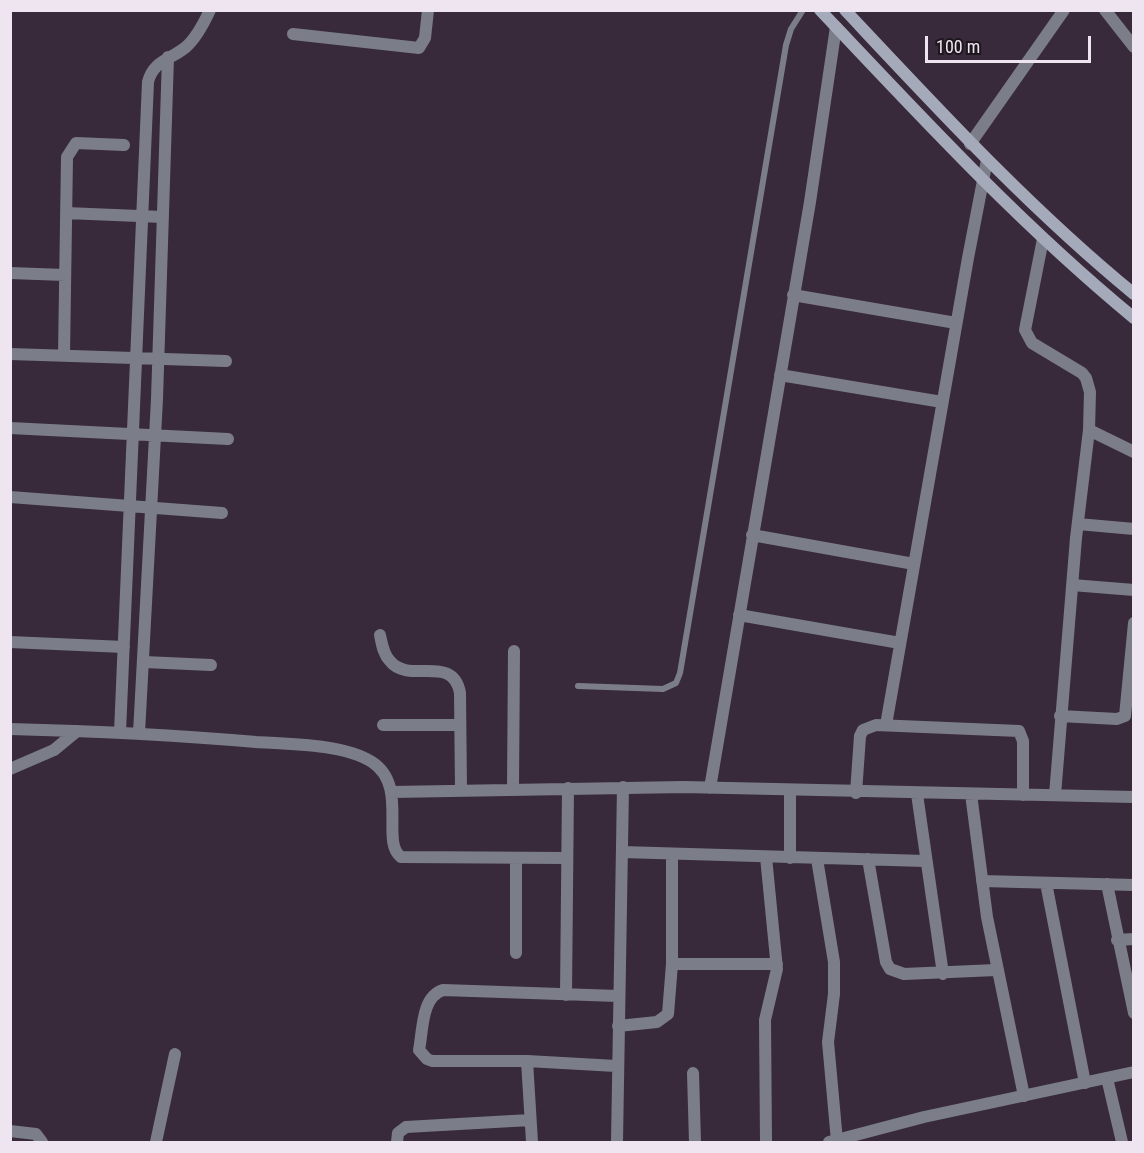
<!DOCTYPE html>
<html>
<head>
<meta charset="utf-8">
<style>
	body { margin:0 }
	#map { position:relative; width:1144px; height:1153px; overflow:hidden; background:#392a3b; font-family:"Roboto Condensed",sans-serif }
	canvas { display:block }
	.frame { position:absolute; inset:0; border:12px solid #efe5f0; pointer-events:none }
	.scale { position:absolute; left:925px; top:36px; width:166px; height:27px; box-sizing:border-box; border:3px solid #efe5f0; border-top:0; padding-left:8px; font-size:18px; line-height:21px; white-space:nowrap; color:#efe5f0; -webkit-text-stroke:4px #1c161d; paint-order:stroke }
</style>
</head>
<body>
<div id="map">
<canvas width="1144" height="1153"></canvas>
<div class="frame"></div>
<div class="scale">100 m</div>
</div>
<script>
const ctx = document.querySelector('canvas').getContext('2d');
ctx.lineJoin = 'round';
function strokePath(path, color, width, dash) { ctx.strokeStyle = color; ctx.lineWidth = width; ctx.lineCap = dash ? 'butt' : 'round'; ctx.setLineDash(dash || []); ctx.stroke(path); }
strokePath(new Path2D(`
	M578,686L663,689L676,683L680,673L786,45L791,29L803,10`), '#7b7e89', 6);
strokePath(new Path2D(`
	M1105,10L1134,47
	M293,34L419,48L425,38L428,10
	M970,144L1064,10
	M66,213L163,217
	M1043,239L1025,330L1032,343L1082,373L1086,378L1090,392L1089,430L1076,538L1055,795
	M10,273L65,275
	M793,295L956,323
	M10,354L226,361
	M64,355L67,157L76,143L124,145
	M780,375L942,402
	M10,428L228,439
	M1089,430L1134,452
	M10,497L222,513
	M1078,524L1134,529
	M752,535L914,564
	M1072,585L1134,590
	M739,615L900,643
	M380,635C382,644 383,654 390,661C409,685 453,653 460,693L461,789
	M10,642L124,647
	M144,662L211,665
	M1060,716L1117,719L1125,716L1134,623
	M383,725H460
	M886,725L968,258L987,160
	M10,729C93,731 174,735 256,742C290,744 344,744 372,762C409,786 380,842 401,857L567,858
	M120,732L148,82C153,61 170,60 186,47C196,38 204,23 210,10
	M139,733L157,399L168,57
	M10,769L54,750L77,731
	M513,788L514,651
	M710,788L810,202L836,27
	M392,792L684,787L1134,797
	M856,793L860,736L863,730L876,725L1019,731L1023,741V795
	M917,794L943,974
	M971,794L987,917L1024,1096
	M622,852L925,861
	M790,858V790
	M516,859V953
	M817,859L834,962V994L828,1042L837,1141
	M868,859L886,962L890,969L904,974L996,970
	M982,881L1134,885
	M1046,883L1085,1083
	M1107,884L1134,1013
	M1117,940L1134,939
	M672,964H777
	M566,995L568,788
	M618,1026L657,1022L668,1014L672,964V854
	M527,1061L532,1142
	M616,1066L527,1061H432L427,1059L419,1050C423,1031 421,997 443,990L618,996
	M693,1073L695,1142
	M1107,1078L1122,1142
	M10,1131L36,1134L42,1142
	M156,1142L175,1054
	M397,1142L398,1133L406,1127L530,1120
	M617,1142L623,787
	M766,1142L765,1020L777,969L766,857`), '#7b7e89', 12);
strokePath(new Path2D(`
	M829,1142L924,1117L1134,1072`), '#7b7e89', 12);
strokePath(new Path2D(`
	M820,10C921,117 1020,224 1134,318
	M845,10C938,109 1029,208 1134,294`), '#a5aabb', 12);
</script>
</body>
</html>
